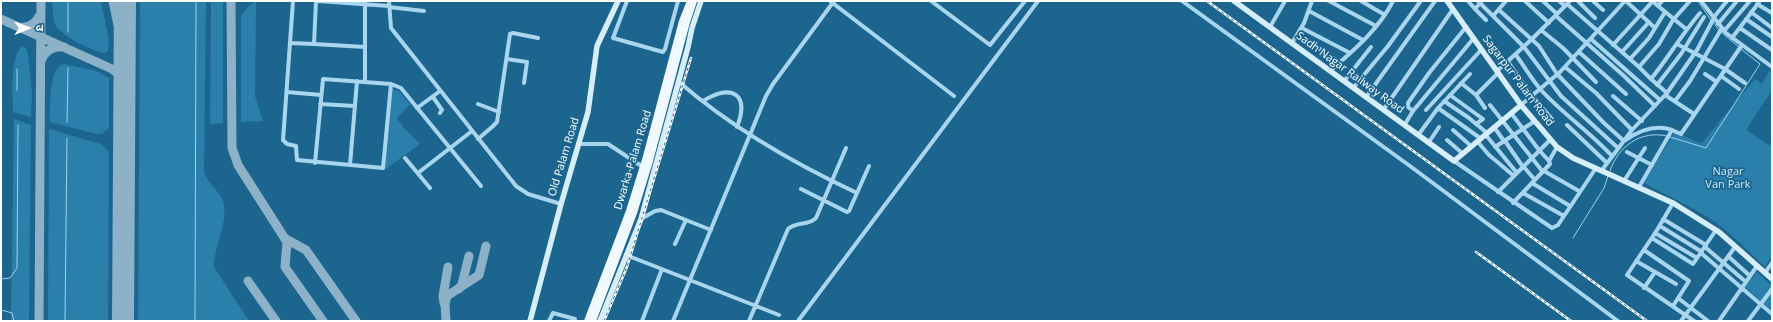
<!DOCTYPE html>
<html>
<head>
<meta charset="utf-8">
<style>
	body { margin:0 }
	#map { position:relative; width:1773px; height:322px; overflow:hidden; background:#1b658f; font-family:"Open Sans","Noto Sans Devanagari",sans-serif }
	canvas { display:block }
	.frame { position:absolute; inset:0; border:2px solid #fff; pointer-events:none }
	.north { position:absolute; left:8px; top:8px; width:40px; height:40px; -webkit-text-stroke:3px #1b658f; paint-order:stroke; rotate:89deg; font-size:11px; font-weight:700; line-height:16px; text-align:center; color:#fff }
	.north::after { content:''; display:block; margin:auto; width:14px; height:18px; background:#fff; clip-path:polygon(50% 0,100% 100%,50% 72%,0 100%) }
</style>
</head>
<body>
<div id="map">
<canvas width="1773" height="322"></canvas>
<div class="frame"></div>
<div class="north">उ</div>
</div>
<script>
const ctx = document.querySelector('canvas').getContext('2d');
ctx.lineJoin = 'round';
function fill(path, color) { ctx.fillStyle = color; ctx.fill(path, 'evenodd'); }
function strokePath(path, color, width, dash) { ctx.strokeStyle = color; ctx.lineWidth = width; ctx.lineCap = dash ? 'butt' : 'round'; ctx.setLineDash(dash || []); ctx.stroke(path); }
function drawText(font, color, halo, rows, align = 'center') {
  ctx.font = font + ' "Open Sans",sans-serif'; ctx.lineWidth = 3.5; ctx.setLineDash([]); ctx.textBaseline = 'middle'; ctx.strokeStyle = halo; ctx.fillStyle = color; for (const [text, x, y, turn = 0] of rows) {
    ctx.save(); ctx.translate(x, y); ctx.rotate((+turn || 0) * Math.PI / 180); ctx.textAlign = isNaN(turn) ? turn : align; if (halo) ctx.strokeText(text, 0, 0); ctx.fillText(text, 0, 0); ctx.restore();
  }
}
fill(new Path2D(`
	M52,1H101L109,40L108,51L105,53C93,52 62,36 56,26C52,19 53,9 52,1Z
	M140,1H206L204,170C206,184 222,191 224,205C227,226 214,247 214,267L249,321H138Z
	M211,1H223V123L210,124Z
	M256,1L255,96L263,121L241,122V16L249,6Z
	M22,46L26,48L28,54L32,94L31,117L13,112C13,94 9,60 22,46Z
	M64,64L96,71L109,78V128L102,134H96L50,122C50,107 49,79 58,67Z
	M1769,71L1772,73V90L1746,130L1772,147V256L1765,267C1749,252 1733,235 1715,222C1692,206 1666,196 1643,182L1675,132L1701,144L1755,79L1762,84Z
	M392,89L399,91L410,104L397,118L403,127L420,144L383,171Z
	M14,119L31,125L29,321H11V313L9,311L11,310Z
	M49,129L101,144L109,152L108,321H48Z
	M1757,272L1772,286V311L1745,287Z`), '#2a7fab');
strokePath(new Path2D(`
	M1698,1L1711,20
	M1714,23L1719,30
	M68,32V1
	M1721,32L1739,47
	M17,90V69
	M67,122L68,68
	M1670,137L1706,148L1760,64L1741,49
	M1610,171C1618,146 1641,130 1667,136
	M1573,238L1604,188L1608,176
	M1,279L10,278L17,268L18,125
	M1,310L12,313L14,321
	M65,321L67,138
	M195,321L196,1`), '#9cd4f0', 1);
strokePath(new Path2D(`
	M113,1L122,44L124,76
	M231,1L232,148L238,165L287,242L285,267L323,321
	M1,19L112,69L119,74L124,84
	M19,27C29,29 37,22 41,13
	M41,61C45,50 53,46 64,47
	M286,239L306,250L356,321
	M248,281L276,321
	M459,289L462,284L469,256
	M444,303L443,296L448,267
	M39,321L41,1
	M446,321L445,304L447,296L479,275L486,246`), '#8db2c7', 9);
strokePath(new Path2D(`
	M123,321L125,1`), '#8db2c7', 22);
strokePath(new Path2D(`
	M293,1L283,140L287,144L296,146L297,160L383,168L391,84
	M318,1L389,6
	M365,1V82
	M389,1L391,28L516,186L528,194L561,204
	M627,1L613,38L663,52L665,49L678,1
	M830,1L954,96
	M931,1L990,45L1025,1
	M1182,1L1410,166L1618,321
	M1329,1L1376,26
	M1361,1L1385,15
	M1468,1L1475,9L1481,2
	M1478,1L1524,47L1561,96L1618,148
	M1525,1L1549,23
	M1543,1L1557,14
	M1559,1L1565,6
	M1578,1L1595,18
	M1593,1L1603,10
	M1626,1L1655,28
	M1652,1L1686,29
	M1701,1L1726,33L1772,67
	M1567,4L1639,67
	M1757,4L1772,13
	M1658,6L1662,1
	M389,7L424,11
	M1475,9L1486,20
	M1499,10L1539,46L1557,74L1604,123L1624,141C1638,131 1655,124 1672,130
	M1309,11L1363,40
	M1751,12L1772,28
	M1493,16L1506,1
	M1556,16L1624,76L1655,106
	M1714,17L1727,1
	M1746,19L1772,37
	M1718,24L1737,1
	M1270,27L1285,1
	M1302,28L1350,53
	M1740,28L1772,50
	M1541,30L1563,48L1596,82
	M1724,31L1750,1
	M1298,34L1340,63
	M1732,38L1760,1
	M1591,39L1660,100
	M290,43L314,44L316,1
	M1292,43L1304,23L1312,1
	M314,44L365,47
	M1677,44L1725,69L1745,83
	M1613,45L1653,1
	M1579,52L1626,94
	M1622,52L1649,22
	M1516,55C1524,66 1532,80 1541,90C1563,114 1590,132 1612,156
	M507,59L527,62L524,83
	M1630,59L1649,38L1665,12
	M1508,62L1532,96
	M1565,67L1596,93L1632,130L1602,170
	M1331,70C1354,50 1379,29 1393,1
	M1497,71L1532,39L1570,1
	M1705,74L1717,82
	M1721,76L1739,89
	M1651,79L1639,67L1659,44L1673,20L1690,1
	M1345,80L1371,47
	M679,82C732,128 793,163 857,193
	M1461,83L1476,95L1485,108
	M1657,85L1681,54L1704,17
	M1354,87L1388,46L1420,2
	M287,92L321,95
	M1667,93L1697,50L1714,18
	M1450,95L1483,119L1476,124
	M1476,95L1498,73
	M1665,95L1694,114
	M1367,96L1435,1
	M1532,96L1552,119
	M1613,96L1642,121
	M433,97L442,110L440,113
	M703,101C732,83 750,94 737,127
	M1444,101L1469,118L1487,133
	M1675,101L1690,81L1722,28
	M320,104L355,106
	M478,104L499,112
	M1490,105L1543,172
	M1521,105L1560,72L1625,1
	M417,108L440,91
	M1438,108L1480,138
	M1384,109L1453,9
	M1426,110L1481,50
	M1413,111L1408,107V103L1429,73L1466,27
	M1511,113L1539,150L1549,161
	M1405,124L1413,111L1473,39
	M1567,125L1607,163
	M1494,127L1504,141
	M1453,130L1471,146
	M1632,130L1667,93L1651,79C1668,58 1682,34 1700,13
	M1419,134L1438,108L1470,74
	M1485,134L1517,173
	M478,139L492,127L497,122L510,34L513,33L538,38
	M1447,140L1462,153
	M1477,141L1489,155L1514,176
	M1505,141L1523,167
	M1429,142L1439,127
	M579,144H608L643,167
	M1495,147L1535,121
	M1627,152L1652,165
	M405,158L430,188
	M1454,161L1552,228L1558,225L1596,168
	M315,163L323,79L391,84L401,88L481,186
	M350,165L357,81
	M1523,166L1535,180
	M1544,171L1579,191
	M418,173L472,131
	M1624,181L1645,148
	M1532,183L1570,206
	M1639,187L1672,130L1681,134L1742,45
	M801,189L847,212L849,211L869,166
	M1498,192L1550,140
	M1523,193L1564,216
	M1513,203L1550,164L1549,161L1557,147
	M1673,203L1657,230L1627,275L1694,321
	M641,219L655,211L661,210L711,230
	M1663,219L1706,245
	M1660,226L1702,252
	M1655,233L1697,258
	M1652,238L1693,264L1716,230
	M675,244L686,220
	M1705,247L1746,282
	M1644,250L1689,281L1673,306
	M1701,253L1772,314
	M626,255L779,315
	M1728,256L1750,276
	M1636,261L1676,284
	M1765,273L1772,263
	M1644,288L1655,272
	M1678,298L1708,321
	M549,321L553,313L575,319
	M642,321L662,269
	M673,321L766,96L773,84L834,1
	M749,321L788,229C797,221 809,226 816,218L846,148
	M798,321L1038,1
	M1681,321L1735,247
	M1719,321L1757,266
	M1748,321L1772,289`), '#a9d6ee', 4);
strokePath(new Path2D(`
	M1234,1L1454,161L1521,105
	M1447,1L1521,105L1557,147L1573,158L1673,203L1689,213L1719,232L1772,279
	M530,321L561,204L588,112L597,46L618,1
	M600,321L641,219L688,47L692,28L701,1`), '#d6edfa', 5.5);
strokePath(new Path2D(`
	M587,321L629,211L645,160L682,21L690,1
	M593,321L634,213L650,161L687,22L694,1`), '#f0f9ff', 6);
const rail = new Path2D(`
	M1207,1L1647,321
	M1476,252L1571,321
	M604,321L627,267L691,58`);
strokePath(rail, '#fff', 2.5);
strokePath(rail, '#1b658f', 1, [3]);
drawText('11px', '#fff', '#1b658f', [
	["Sadh Nagar Railway Road",1350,73,36],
	["Sagarpur Palam Road",1518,81,53],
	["Old Palam Road",564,157,-73],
	["Dwarka-Palam Road",633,160,-73]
]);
drawText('11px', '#cfebfa', '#1b658f', [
	["Nagar",1728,172],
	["Van Park",1728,185]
]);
</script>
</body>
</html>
